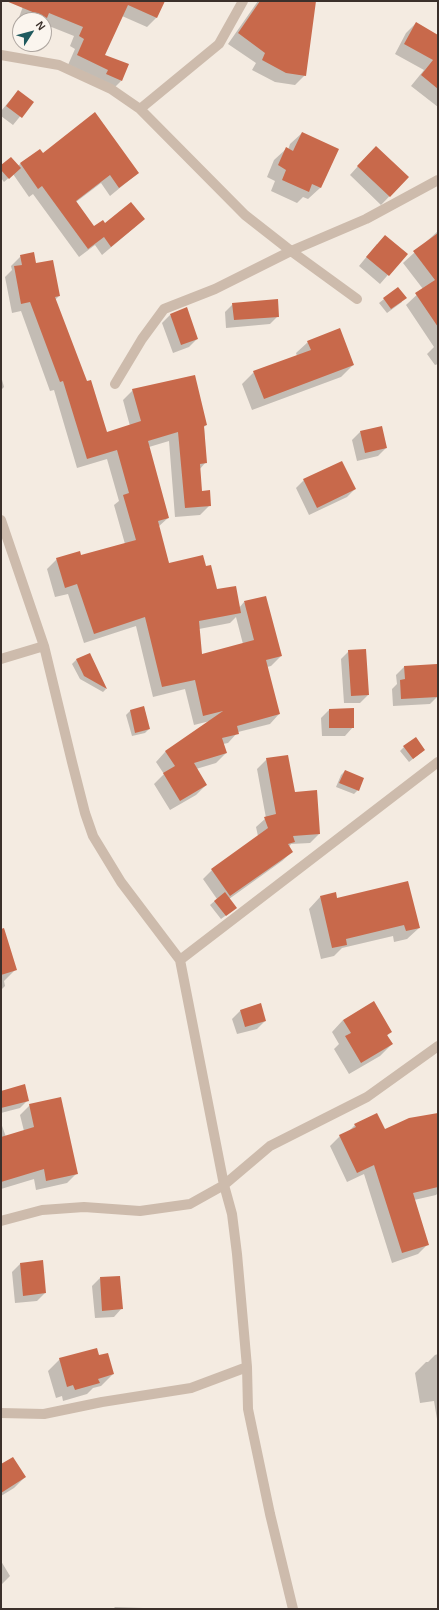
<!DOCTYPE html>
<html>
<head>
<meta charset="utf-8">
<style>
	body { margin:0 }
	#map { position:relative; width:439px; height:1610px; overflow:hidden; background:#f4ebe1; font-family:Arial,sans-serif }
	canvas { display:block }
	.frame { position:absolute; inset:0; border:2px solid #3b302b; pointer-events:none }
	.north { position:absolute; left:12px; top:12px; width:40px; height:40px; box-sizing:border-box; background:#fbf5ee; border:1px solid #aea6a0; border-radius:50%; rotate:54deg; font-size:11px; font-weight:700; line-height:16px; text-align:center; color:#3b302b }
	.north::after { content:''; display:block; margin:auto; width:14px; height:18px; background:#1f5a5e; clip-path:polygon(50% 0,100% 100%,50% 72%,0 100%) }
</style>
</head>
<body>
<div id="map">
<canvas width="439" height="1610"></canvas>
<div class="frame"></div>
<div class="north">N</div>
</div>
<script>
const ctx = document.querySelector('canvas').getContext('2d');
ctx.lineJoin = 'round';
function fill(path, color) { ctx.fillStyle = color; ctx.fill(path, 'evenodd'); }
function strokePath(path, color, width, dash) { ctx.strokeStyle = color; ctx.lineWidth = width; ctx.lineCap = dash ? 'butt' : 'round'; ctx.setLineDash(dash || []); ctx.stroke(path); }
fill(new Path2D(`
	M25,1H159L163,3L156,18L147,27L122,16L104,55L121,81L112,90L68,65L75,49L70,46L74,36L44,24V20H18Z
	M258,1H315L305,75L295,85L275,82L252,70L256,63L228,44Z
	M416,23L438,42V107L411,86L424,70L395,54L406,33Z
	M18,91L32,102L13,125L1,116V111Z
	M302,133L337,149L320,188L308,199L303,197L297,203L271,191L275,181L267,177L274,160L286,149L288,150L290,144Z
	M43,155L138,173L110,196L101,183L76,202L94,227L105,225L135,227L102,255L95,245L79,257L33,194L29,197L13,174L4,182L1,178V167L18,166L20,164Z
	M368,155L408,177L381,205L350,175Z
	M438,231V364L435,365L427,354L434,347L406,305L423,289L403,263Z
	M377,244L406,254L380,284L359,266Z
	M21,256L36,264L59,296L55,300L106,434L130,426L123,400L133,390L206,425L204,427L206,462L199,470L201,492L210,505L200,515L175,517L169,441L149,447L168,518L158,527L169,564L205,567L216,590L239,608L244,602L281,656L271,666L267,667L279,714L270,724L238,732L228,743L223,744L226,753L216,763L196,769L206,785L196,795L170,810L154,784L164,774L156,762L165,752L210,721L194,725L185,689L153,697L136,626L84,643L68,594L55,597L47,569L57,559L81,556L125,544L114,505L119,501L107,459L77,468L54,390L50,391L21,311L12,313L5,277L12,270L11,266ZM236,617L243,644L201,655L199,629L230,623Z
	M398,288L402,302L387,313L379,303Z
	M233,304L278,316L270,324L226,328L225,312Z
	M170,315L197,339L189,347L173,353L162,323Z
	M308,342L353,365L341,377L252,410L242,384L254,372L297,356L296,353Z
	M1,376L4,387L1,390Z
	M360,432L386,448L378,456L357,461L352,440Z
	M304,480L355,489L347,497L309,515L296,488Z
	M349,651L368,695L360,703H344L341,659Z
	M89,654L106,689L103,692L80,679L72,664L76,660Z
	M436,665L438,696L430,704L393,706L392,689L397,684L396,675L404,667Z
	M144,707L149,729L145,733L132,736L126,715L130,711Z
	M329,710L353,727L345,736H322L321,718Z
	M404,747L424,750L409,762L400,751Z
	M267,759L294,793L319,834L310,843L291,844L289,847L292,852L282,861L229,899L232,911L221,919L210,905L217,899L203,879L212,870L258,836L256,827L266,818L257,769Z
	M345,771L358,790L354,794L336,787L341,775Z
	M320,897L336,899L419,928L407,939L394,942L393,936L342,948L334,956L321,959L309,909Z
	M1,946L16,969L4,981L5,986L1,990Z
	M240,1011L265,1021L257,1029L237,1034L232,1019Z
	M343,1020L391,1031L387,1036L392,1044L380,1056L349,1074L334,1049L339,1044L332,1032Z
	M1,1092L28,1100L20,1108L1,1113Z
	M30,1105L77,1173L67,1183L36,1190L34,1179L1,1189V1123L6,1137L24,1131L20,1115Z
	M438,1114V1193L436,1195L414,1200L428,1244L418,1254L392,1263L364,1174L347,1182L330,1146L340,1136L347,1133L355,1125L384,1130Z
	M42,1262L45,1293L37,1301L15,1303L12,1272L20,1264Z
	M100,1278L122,1308L114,1317L95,1318L92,1286Z
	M438,1354V1425L434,1401L420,1403L415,1373L426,1362H428L435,1355Z
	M99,1356L113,1374L101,1386L93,1388L87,1394L63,1401L62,1396L56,1398L48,1371L60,1359Z
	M1,1466L25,1477L14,1488L1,1496Z
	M1,1561L10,1576L1,1585Z
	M115,1607L172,1609H113Z`), '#0003');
fill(new Path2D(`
	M6,1H165L157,18L128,5L105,55L129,64L122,81L106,74L108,70L77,55L84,39L79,36L83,27L49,13L47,18Z
	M260,1H316L306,76L286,73L262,60L265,53L238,33Z
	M416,22L438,35V89L421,75L433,60L404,44Z
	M18,90L34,102L22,118L6,106Z
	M95,112L139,173L119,188L110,175L76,201L94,226L103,220L105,223L131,202L145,219L111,247L104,237L88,249L42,186L38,189L20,163L40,149L43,153Z
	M302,132L339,149L321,188L312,184L309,192L282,180L286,170L278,165L286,147L293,151Z
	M376,146L409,177L390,197L357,166Z
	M11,157L21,168L9,179L1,170V165Z
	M438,233V327L415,293L435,280L413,251Z
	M385,235L408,254L389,276L366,257Z
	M34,252L36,263L53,260L60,296L55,297L87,381L91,380L107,432L141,421L132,389L195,375L207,425L204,426L207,463L200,464L202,491L210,490L211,506L185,508L178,432L148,441L169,518L158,521L169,563L203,555L206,566L211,565L217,589L236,586L241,613L199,621L202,654L254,640L244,601L266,596L282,656L266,660L280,714L237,726L239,734L222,738L227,753L194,763L207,785L180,801L163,773L175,766L165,751L223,711L203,716L195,680L162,687L145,617L94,634L77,584L65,588L56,558L80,551L81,555L136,540L123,495L129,493L117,450L87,459L63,381L60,382L30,302L21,304L14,266L22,265L20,255Z
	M398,287L407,298L391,309L383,298Z
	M278,299L279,317L234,320L232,303Z
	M187,307L198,339L181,345L170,314Z
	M340,328L354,365L264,399L253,371L311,350L307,341Z
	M382,426L387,448L365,453L360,431Z
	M342,461L356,489L317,508L303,479Z
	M366,649L369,695L351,696L348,650Z
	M90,653L107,689L84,676L76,659Z
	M437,664L438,697L401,699L400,680L405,679L404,666Z
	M144,706L150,729L135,733L130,710Z
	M354,708V728H329V709Z
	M416,737L425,750L413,759L403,746Z
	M288,755L295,792L317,790L320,834L293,836L295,842L288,844L293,852L230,896L211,869L268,828L264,817L276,814L266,758Z
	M345,770L364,778L359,791L339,783Z
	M408,881L420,928L406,931L404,925L346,939L347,945L332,948L320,896L336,892L337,898Z
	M225,892L237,908L226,916L214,901Z
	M4,928L17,970L1,975V929Z
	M374,1001L392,1032L387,1035L393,1044L361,1063L345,1036L351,1033L343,1020Z
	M261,1003L266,1021L245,1027L240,1010Z
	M25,1084L29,1101L1,1108V1091Z
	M61,1097L78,1174L46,1181L44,1169L1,1182V1137L34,1127L29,1104Z
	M377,1113L385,1129L409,1118L438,1113V1187L413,1193L429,1245L402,1253L374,1165L357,1173L339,1135L356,1127L354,1124Z
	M43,1260L46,1293L23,1296L20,1263Z
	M120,1276L123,1309L102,1311L100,1277Z
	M97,1348L99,1355L108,1353L114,1374L98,1379L100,1383L75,1390L73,1385L67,1387L59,1358Z
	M13,1457L26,1477L1,1493V1464Z`), '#c8694b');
strokePath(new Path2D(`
	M1,55L59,65L111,89L140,109L245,215L291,251L357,299
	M140,109L219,44L243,1
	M115,384L142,339L164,309L215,289L291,251L366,219L438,180
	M1,520L44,646L72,762L85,813L93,836L121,882L180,960L224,1185L232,1214L237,1254L247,1367L248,1409L270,1514L293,1609
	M1,659L44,646
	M180,960L438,762
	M1,1221L42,1210L84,1207L140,1211L190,1204L224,1185L270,1146L367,1097L438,1046
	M1,1413L44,1414L102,1402L191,1388L247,1367`), '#cdbbac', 10);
</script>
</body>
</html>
